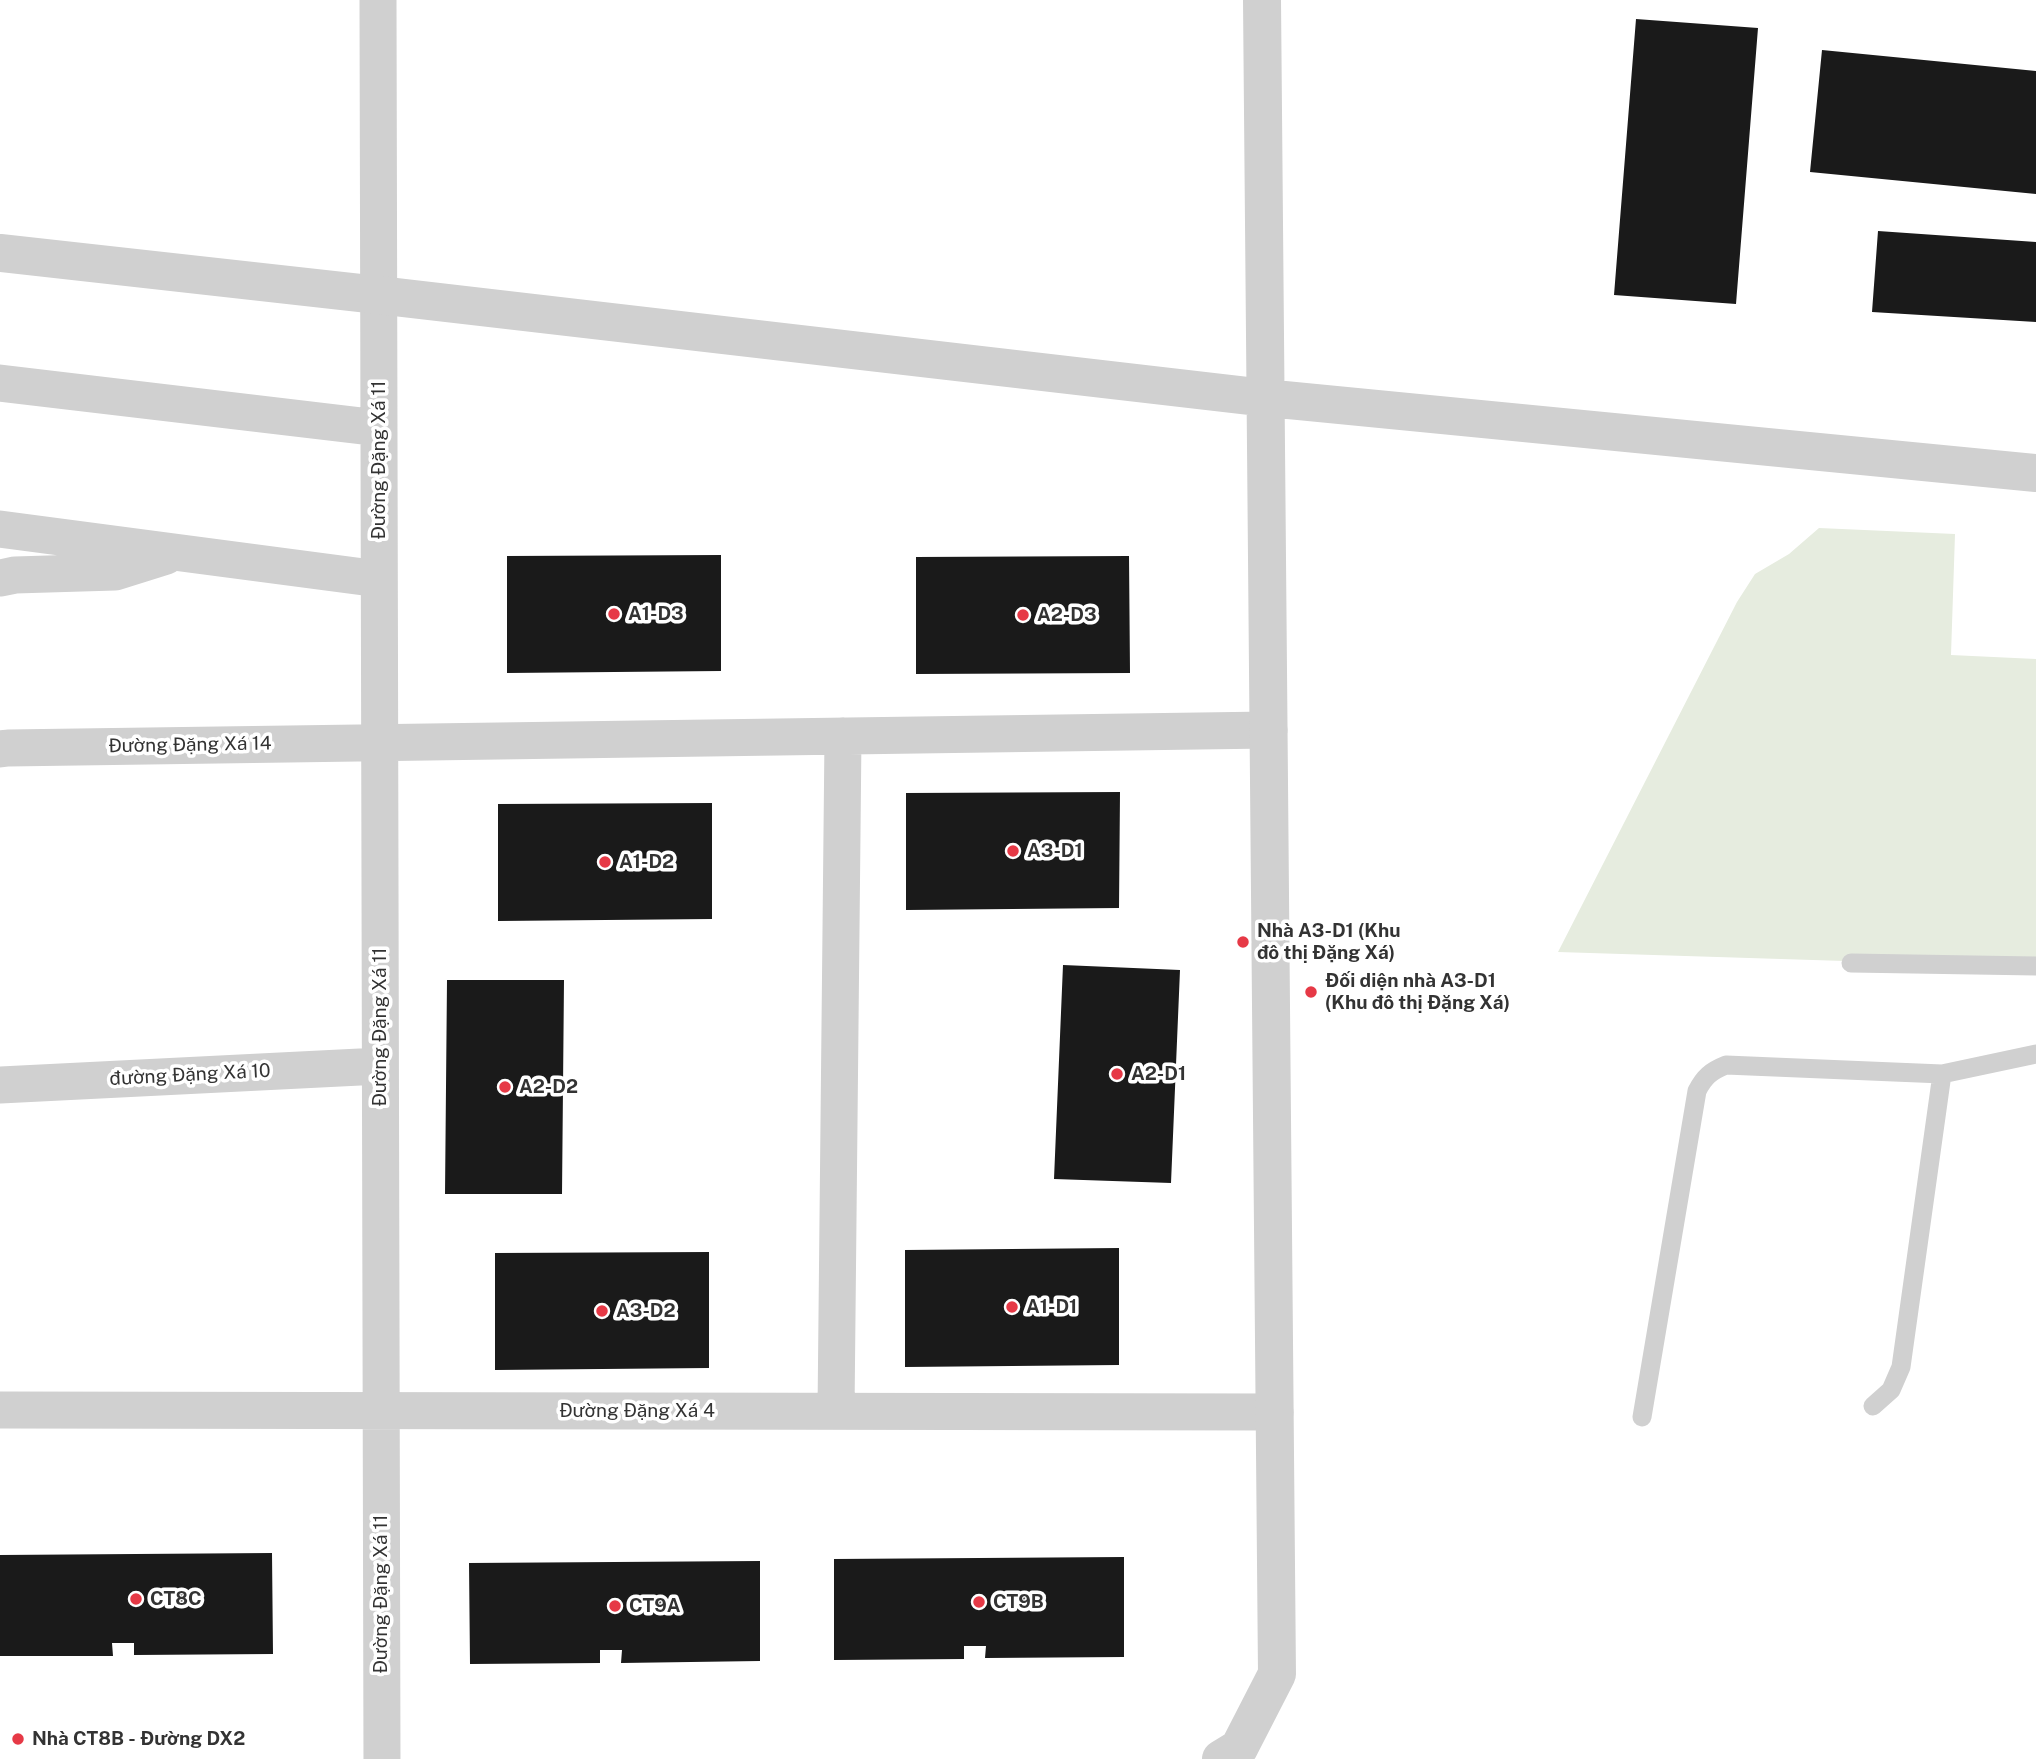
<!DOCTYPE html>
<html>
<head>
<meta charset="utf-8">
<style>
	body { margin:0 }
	canvas { display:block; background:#fff }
</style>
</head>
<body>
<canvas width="2036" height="1759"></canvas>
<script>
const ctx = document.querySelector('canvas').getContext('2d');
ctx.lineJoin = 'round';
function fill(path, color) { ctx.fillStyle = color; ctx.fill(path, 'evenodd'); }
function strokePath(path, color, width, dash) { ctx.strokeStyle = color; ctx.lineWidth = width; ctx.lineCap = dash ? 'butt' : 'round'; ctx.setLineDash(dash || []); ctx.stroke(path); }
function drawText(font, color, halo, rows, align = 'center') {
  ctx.font = font + ' "Public Sans",sans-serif'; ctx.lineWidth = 7; ctx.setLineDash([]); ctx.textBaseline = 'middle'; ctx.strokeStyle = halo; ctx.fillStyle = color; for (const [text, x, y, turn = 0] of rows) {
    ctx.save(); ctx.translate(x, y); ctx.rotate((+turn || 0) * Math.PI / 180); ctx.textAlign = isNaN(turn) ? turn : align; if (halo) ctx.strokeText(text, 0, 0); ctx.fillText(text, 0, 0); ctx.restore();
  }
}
fill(new Path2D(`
	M1819,528L1955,534L1951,655L2036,659V967L1558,952L1737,602L1755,574L1789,554Z`), '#e6ecdf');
fill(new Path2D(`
	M1636,19L1758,28L1736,304L1614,295Z
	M1822,50L2036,71V194L1810,172Z
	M1878,231L2036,242V322L1872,312Z
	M721,555V671L507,673V556Z
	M1129,556L1130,673L916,674V557Z
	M1120,792L1119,908L906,910V793Z
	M712,803V919L498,921V804Z
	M1063,965L1180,970L1171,1183L1054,1179Z
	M447,980H564L562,1194H445Z
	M1119,1248V1365L905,1367V1250Z
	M709,1252V1368L495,1370V1253Z
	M272,1553L273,1654L134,1655V1643H112L113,1656H0V1555Z
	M1124,1557V1657L985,1658L986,1646H964V1659L834,1660V1559Z
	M760,1561V1661L621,1663L622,1650H600V1663L470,1664L469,1563Z`), '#1a1a1a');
strokePath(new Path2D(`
	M1851,963L2036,966
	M1873,1406L1891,1390L1901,1367L1942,1074
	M1642,1417L1697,1091C1704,1077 1711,1071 1726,1065L1942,1074L2036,1054`), '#d0d0d0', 19);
strokePath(new Path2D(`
	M378,0L382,1759
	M0,383L379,428
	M0,529L379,579
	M0,578L15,575L115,572L166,556
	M0,749L8,748L1269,730
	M0,1085L380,1066
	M0,1410L1275,1412
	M836,1411L843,736`), '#d0d0d0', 37);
strokePath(new Path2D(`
	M0,253L378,295L1266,398L2036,473
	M1221,1759L1239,1748L1277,1674L1262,0`), '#d0d0d0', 38);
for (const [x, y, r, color] of [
	[614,614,7,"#e63946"],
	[1023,615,7,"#e63946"],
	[1013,851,7,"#e63946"],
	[605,862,7,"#e63946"],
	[1243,942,7,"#e63946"],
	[1311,992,7,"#e63946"],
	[1117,1074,7,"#e63946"],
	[505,1087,7,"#e63946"],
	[1012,1307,7,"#e63946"],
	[602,1311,7,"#e63946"],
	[136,1599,7,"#e63946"],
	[979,1602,7,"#e63946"],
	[615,1606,7,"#e63946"],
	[18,1739,7,"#e63946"]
]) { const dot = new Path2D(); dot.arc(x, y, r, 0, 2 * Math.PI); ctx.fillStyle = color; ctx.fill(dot); strokePath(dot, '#fff', 2.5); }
drawText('19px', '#333', '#fff', [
	["Đường Đặng Xá 11",379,460,-90],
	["Đường Đặng Xá 14",190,745,-1],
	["Đường Đặng Xá 11",380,1027,-90],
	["đường Đặng Xá 10",190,1075,-3],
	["Đường Đặng Xá 4",637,1411],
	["Đường Đặng Xá 11",381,1594,-90]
]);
drawText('bold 19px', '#333', '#fff', [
	["A1-D3",628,614],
	["A2-D3",1037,615],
	["A3-D1",1027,851],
	["A1-D2",619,862],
	["Nhà A3-D1 (Khu",1257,931],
	["đô thị Đặng Xá)",1257,953],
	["Đối diện nhà A3-D1",1325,981],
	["(Khu đô thị Đặng Xá)",1325,1003],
	["A2-D1",1131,1074],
	["A2-D2",519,1087],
	["A1-D1",1026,1307],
	["A3-D2",616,1311],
	["CT8C",150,1599],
	["CT9B",993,1602],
	["CT9A",629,1606],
	["Nhà CT8B - Đường DX2",32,1739]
], 'left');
</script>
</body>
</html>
